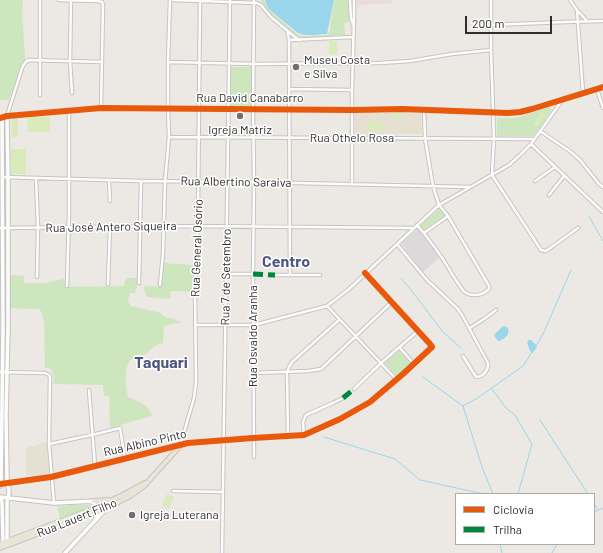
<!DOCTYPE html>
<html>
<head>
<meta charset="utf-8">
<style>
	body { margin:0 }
	#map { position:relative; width:603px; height:553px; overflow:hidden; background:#ece8e4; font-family:Barlow,sans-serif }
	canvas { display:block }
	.legend { position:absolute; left:455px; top:493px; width:140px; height:52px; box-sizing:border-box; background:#fff; border:1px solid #ababab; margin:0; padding:5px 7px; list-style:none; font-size:12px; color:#2e2e2e }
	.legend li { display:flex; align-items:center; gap:8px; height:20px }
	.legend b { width:20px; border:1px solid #ababab }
	.scale { position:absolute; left:465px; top:16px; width:87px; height:18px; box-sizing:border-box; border:2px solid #2e2e2e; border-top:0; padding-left:5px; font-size:12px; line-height:14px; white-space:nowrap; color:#2e2e2e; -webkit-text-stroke:3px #fff; paint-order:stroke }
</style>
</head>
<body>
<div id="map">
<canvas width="603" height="553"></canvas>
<ul class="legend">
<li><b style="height:5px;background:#e8590c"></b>Ciclovia</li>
<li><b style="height:5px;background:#00873e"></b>Trilha</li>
</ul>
<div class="scale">200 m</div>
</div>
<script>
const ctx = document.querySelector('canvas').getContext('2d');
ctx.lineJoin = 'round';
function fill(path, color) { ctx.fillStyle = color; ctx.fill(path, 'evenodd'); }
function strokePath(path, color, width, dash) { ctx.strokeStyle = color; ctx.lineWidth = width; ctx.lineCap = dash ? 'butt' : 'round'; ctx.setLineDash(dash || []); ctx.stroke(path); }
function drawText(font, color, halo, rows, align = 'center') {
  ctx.font = font + ' Barlow,sans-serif'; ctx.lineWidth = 3; ctx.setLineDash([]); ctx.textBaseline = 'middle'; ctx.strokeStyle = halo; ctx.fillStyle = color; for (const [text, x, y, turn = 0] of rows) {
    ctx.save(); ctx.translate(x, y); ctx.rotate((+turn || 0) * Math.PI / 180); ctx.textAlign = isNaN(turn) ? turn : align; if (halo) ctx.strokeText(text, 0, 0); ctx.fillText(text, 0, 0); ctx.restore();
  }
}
fill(new Path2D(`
	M418,229L440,257L423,272L401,244Z`), '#dcd9db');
fill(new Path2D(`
	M354,112H421L422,134H355Z
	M47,442L49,474L32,477L31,475H26V448Z`), '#e6e0d3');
fill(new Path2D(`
	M357,0H392V3L357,5Z`), '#e9dcdb');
fill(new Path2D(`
	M0,0H23L22,11L25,58L9,100H0Z
	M261,0H264L270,11L300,36H304L328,35L330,30L332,11L335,0H348L349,22L344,23L345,35L304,38L297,36L269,13L265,8Z
	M231,67H251L252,106H231Z
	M549,107L552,109L538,130L533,136H497V118H516Z
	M440,208L445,216L424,230L420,226Z
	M164,263L193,265L192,292L171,291L170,299L147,297L144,290L145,286L162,287Z
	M11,275L24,276V283H46L63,279L64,280L66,287L124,286L126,278H137V288L135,293H130L128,302L131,306L161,313L163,316L182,322L164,326L163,343C152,345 151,351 143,356C139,358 134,359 130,360C123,371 126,385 128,397C137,401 150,405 152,416L110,428L109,396H104L103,385L53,384L54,376L50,368H45L44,321L40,309L9,308Z
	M399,351L411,364L397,376L385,363Z
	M69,505H90V507L60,518L57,506Z`), '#cee6be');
fill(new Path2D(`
	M329,41H337V54H329Z
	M541,112L546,115L538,127L533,124Z
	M390,113H402V119H390Z
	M27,117H50V132H28Z
	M12,118H18V137H12Z
	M368,122H381V131H368Z
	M11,149H26V174H11Z
	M167,494L174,497L169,508L162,505Z`), '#d9eabb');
fill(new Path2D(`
	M265,0H334L327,34C318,34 306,37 298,33L271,11L268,8Z
	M504,326L508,328C510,335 504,340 498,341L494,335L502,327Z
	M529,340H531L536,345L537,347L534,351L532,353L530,351C529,348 528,345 527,342Z`), '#99d6ec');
strokePath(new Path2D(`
	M589,216L603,241
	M401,278L408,286L443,332L461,348
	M536,346L544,332L571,270
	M423,377L463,406L482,467L493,494
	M491,388L507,409L515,415L532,444L518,494
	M463,406L476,399L523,366L532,352
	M540,420L588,494
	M324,437L395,459L420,480L484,494
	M594,504L598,509
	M594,512L603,508
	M500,544L502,553
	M552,553L557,544`), '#99d6ec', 1);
const street = new Path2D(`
	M59,0L98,1L102,2L103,5L101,108
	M71,0L70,61L72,93
	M173,0L257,3L261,5L271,17L295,37L300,40
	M254,0L253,109L254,182L253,274L254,457
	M350,0L351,18L353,25
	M491,0V50L494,139L492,174
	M570,0L577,10L583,93
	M578,11L587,21
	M490,25L565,22L603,21
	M287,30L289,40C290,119 289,197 290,275
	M289,40L353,37
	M101,62L29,60C25,61 24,64 22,68L7,116L101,108L353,110L403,109L508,113L520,112L532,109L603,87
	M168,62L253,64L380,63L410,61L452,54L491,50
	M289,89L352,90
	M597,89L603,108
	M40,95V0
	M540,131L571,152L580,160L599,184L603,187
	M169,137L534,139
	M531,144L603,212
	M492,175L541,250L546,251L578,228
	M3,177L141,181L254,182L470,187
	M36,178L38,227L37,277
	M109,181L110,201
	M535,181L555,167
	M352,184V90L354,18V0
	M549,195L564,176
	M417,225C425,234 433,245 440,255C446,262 460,290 466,293C474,297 483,295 489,289V286L448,216L439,205L433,186L425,138L424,110
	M0,228L198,226L413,228
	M424,233L448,216
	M397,244L427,280L457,308L462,315L488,363C489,370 483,377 476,377L463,356
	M226,274H253
	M275,275H320
	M139,283L141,181
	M108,284L110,227
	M160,285L163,253L165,182L169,137L168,108V62L170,0
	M67,286L69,212V110
	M327,306L396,379
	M196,325H254L327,306L349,289L439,205L509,165L520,155L531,144L563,99
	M470,328L484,319L496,310
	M400,348L414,364
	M0,372L45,373L49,375L50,377L49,444L54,503
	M253,373L308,371L321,369L392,302
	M354,389L381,363L418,331
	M89,390L95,466
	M304,435L303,422L306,415L333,403L343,398
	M288,437L287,372L289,367L292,362L339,320
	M49,444L92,435L120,428L125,459
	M180,446L194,398L196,382L195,287L198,211L200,0
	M7,484L51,477L188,443L253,438L304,435L340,419L370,402L403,374L432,347L430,344L365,273
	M173,491L223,492
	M222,553L230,0`);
const secondary = new Path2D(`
	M0,118L7,116L8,177V328L6,415L7,484C11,492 8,494 7,502V541L9,542
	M0,486L1,484L3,328L2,118
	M0,497L54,503L96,501
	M1,497L2,502L3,542L5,544
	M91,501L97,507L96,519
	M65,553L105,510`);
const primary = new Path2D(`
	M94,501L109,500
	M0,544L90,510L123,495L145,483
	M0,548L80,518L105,509L130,496L144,486L180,446`);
strokePath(street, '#c5c4c5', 4.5);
strokePath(secondary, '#c5c4c5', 5.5);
strokePath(primary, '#c6c5c4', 6);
strokePath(street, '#fcfcfb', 2.5);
strokePath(secondary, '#fcfcfb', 3.5);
strokePath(primary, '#e8e4d6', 4);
strokePath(new Path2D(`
	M253,274L275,275
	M343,398L354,389`), '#00873e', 5, [10, 5]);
strokePath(new Path2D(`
	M0,118L7,116L101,108L353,110L403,109L508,113L520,112L532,109L603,87
	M0,484L51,477L188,443L253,438L304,435L340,419L370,402L403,374L432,347L430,344L365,273`), '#e8590c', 6);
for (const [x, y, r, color] of [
	[296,67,4,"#706f6e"],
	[240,116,4,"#706f6e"],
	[132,515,4,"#706f6e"]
]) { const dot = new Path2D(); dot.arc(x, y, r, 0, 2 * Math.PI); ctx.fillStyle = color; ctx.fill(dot); strokePath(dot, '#fff', 1.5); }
drawText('12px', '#2e2e2e', '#fff', [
	["Museu Costa",304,60],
	["e Silva",304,74],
	["Igreja Matriz",240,130,"center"],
	["Igreja Luterana",140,515]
], 'left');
drawText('12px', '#2e2e2e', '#fff', [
	["Rua David Canabarro",250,98],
	["Rua Othelo Rosa",352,138],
	["Rua Albertino Saraiva",236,182,1],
	["Rua José Antero Siqueira",111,227,-1],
	["Rua General Osório",197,248,-88],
	["Rua 7 de Setembro",226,277,-89],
	["Rua Osvaldo Aranha",253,336,-90],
	["Rua Albino Pinto",145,443,-13],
	["Rua Lauert Filho",77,518,-22]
]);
drawText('bold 16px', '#4d5680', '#fff', [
	["Centro",286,262],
	["Taquari",161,363]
]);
</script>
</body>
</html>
